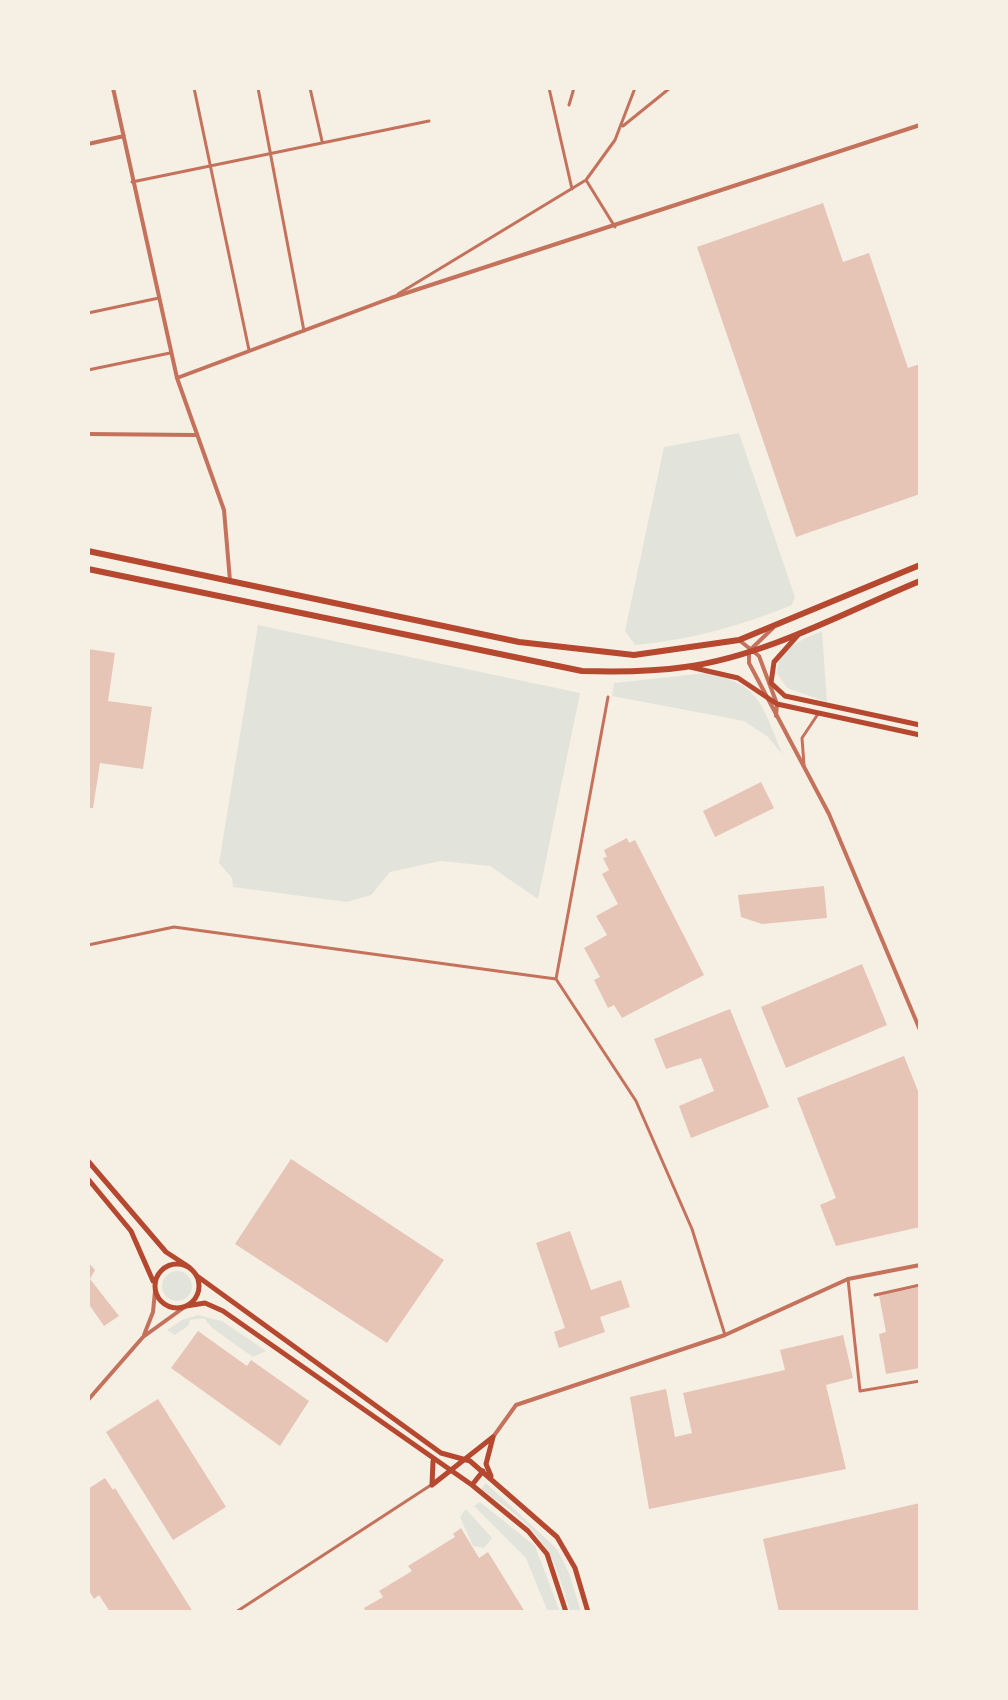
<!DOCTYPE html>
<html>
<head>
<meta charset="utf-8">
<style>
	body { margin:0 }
	#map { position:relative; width:1008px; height:1700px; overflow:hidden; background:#f6efe4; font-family:"Space Grotesk",sans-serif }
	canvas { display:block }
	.frame { position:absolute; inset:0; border:90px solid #f6efe4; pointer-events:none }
</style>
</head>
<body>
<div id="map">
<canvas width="1008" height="1700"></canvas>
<div class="frame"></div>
</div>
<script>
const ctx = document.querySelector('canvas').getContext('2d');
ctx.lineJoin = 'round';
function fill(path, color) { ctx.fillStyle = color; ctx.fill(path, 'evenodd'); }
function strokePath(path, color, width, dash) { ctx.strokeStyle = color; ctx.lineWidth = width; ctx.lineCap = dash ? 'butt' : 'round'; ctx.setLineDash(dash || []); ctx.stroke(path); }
fill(new Path2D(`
	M739,433L795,597L792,605C740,626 691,640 635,645L625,631L664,447Z
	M258,625L580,693L538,899L490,866L441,861L390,872L371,895L347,902L233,887L232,878L219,863Z
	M822,631L827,702L787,688L777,673C778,647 802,640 822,631Z
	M707,673C763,685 762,707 783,755L768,737L744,721L612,696L614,683Z
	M162 1286a15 15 0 1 1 30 0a15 15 0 1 1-30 0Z
	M198,1315L222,1321L266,1351L253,1357L212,1328L204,1318L190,1320L188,1326L175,1335L167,1330L182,1320Z
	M486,1483L557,1549L569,1573L581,1612H570C553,1545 537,1528 481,1489Z
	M480,1502L535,1546L560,1612H548L526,1558L474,1506Z
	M466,1509L492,1538L484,1548L473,1546L460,1517Z`), '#e2e4dc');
fill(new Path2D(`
	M823,203L843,262L869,253L908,368L920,364V494L796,537L697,247Z
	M88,649L115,653L108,701L152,707L143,769L100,763L93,808H88Z
	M761,782L774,808L715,837L703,811Z
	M627,838L629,843L635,840L704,975L622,1018L614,1005L608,1008L594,980L600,977L584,948L607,935L596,916L618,904L602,874L609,870L603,858L607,857L604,850Z
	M824,886L827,918L762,924L741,917L738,895Z
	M862,964L887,1025L786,1068L761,1007Z
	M730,1009L769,1107L691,1138L679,1106L714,1091L701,1058L666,1069L654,1039Z
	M904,1056L920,1096V1227L836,1246L820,1205L836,1198L797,1098Z
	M291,1159L444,1260L387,1343L235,1244Z
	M570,1231L591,1290L621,1280L630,1307L600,1317L605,1332L559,1348L554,1332L565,1328L536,1243Z
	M88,1262L95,1270L90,1279L119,1316L104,1326L88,1303Z
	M920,1287V1368L886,1374L879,1334L886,1332L879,1295Z
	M198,1331L247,1366L251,1360L309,1401L280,1446L171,1368Z
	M843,1335L853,1378L826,1385L846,1469L649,1509L630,1397L666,1389L675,1437L692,1433L683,1393L785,1370L780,1350Z
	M158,1399L226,1507L173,1540L106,1432Z
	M105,1478L113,1490L115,1488L193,1612H110L99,1595L94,1599L88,1589V1489Z
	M920,1503V1612H779L763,1539Z
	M461,1528L479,1558L488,1552L525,1612H366L364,1608L383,1597L379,1591L412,1571L408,1566L455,1537L453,1534Z`), '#e6c5b7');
strokePath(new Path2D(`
	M194,88L249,350
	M258,88L304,331
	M310,88L322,141
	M549,88L572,189
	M569,105L574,88
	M623,126L670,88
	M586,180L615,227
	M132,182L429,121
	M398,294L586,180L615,140L635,88
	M88,313L159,298
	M88,370L170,353
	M804,765L802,738L818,714
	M88,945L174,927L556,979L636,1101L692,1229L725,1335
	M556,979L608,697
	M848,1279L860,1391L920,1381
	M875,1295L920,1285
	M236,1612L431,1485`), '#c5725c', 3);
strokePath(new Path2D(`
	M113,88L177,378L224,510L230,581
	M88,144L124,136
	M177,378L391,298L920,125
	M88,434L195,435
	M773,628L749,651V663L829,814L920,1030
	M739,640L759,656L777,704L776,716
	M144,1335L153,1312L155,1291
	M88,1400L143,1337L186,1306
	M493,1437L516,1405L725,1335L848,1279L920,1265`), '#c5725c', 4);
strokePath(new Path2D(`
	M88,1161L166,1252L189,1267
	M88,1179L131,1231L153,1281
	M155 1286a22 22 0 1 1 44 0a22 22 0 1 1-44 0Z
	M197,1276L441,1453L470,1461L557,1537L575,1568L588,1612
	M186,1306L205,1303L223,1311L472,1485L528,1531L547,1554L566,1612
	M491,1476L486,1464L493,1437
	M432,1485L493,1437
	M432,1485L433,1461
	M472,1485L483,1471`), '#b5482f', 5);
strokePath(new Path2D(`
	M798,635L774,662L771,683L785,696L920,725
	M690,667L738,678L777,704L920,735`), '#b5482f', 5);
strokePath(new Path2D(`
	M88,551L519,642L634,655L739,640L920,565
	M88,569L582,671C616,672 651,672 685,667C766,656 845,612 920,581`), '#b5482f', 6);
</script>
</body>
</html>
